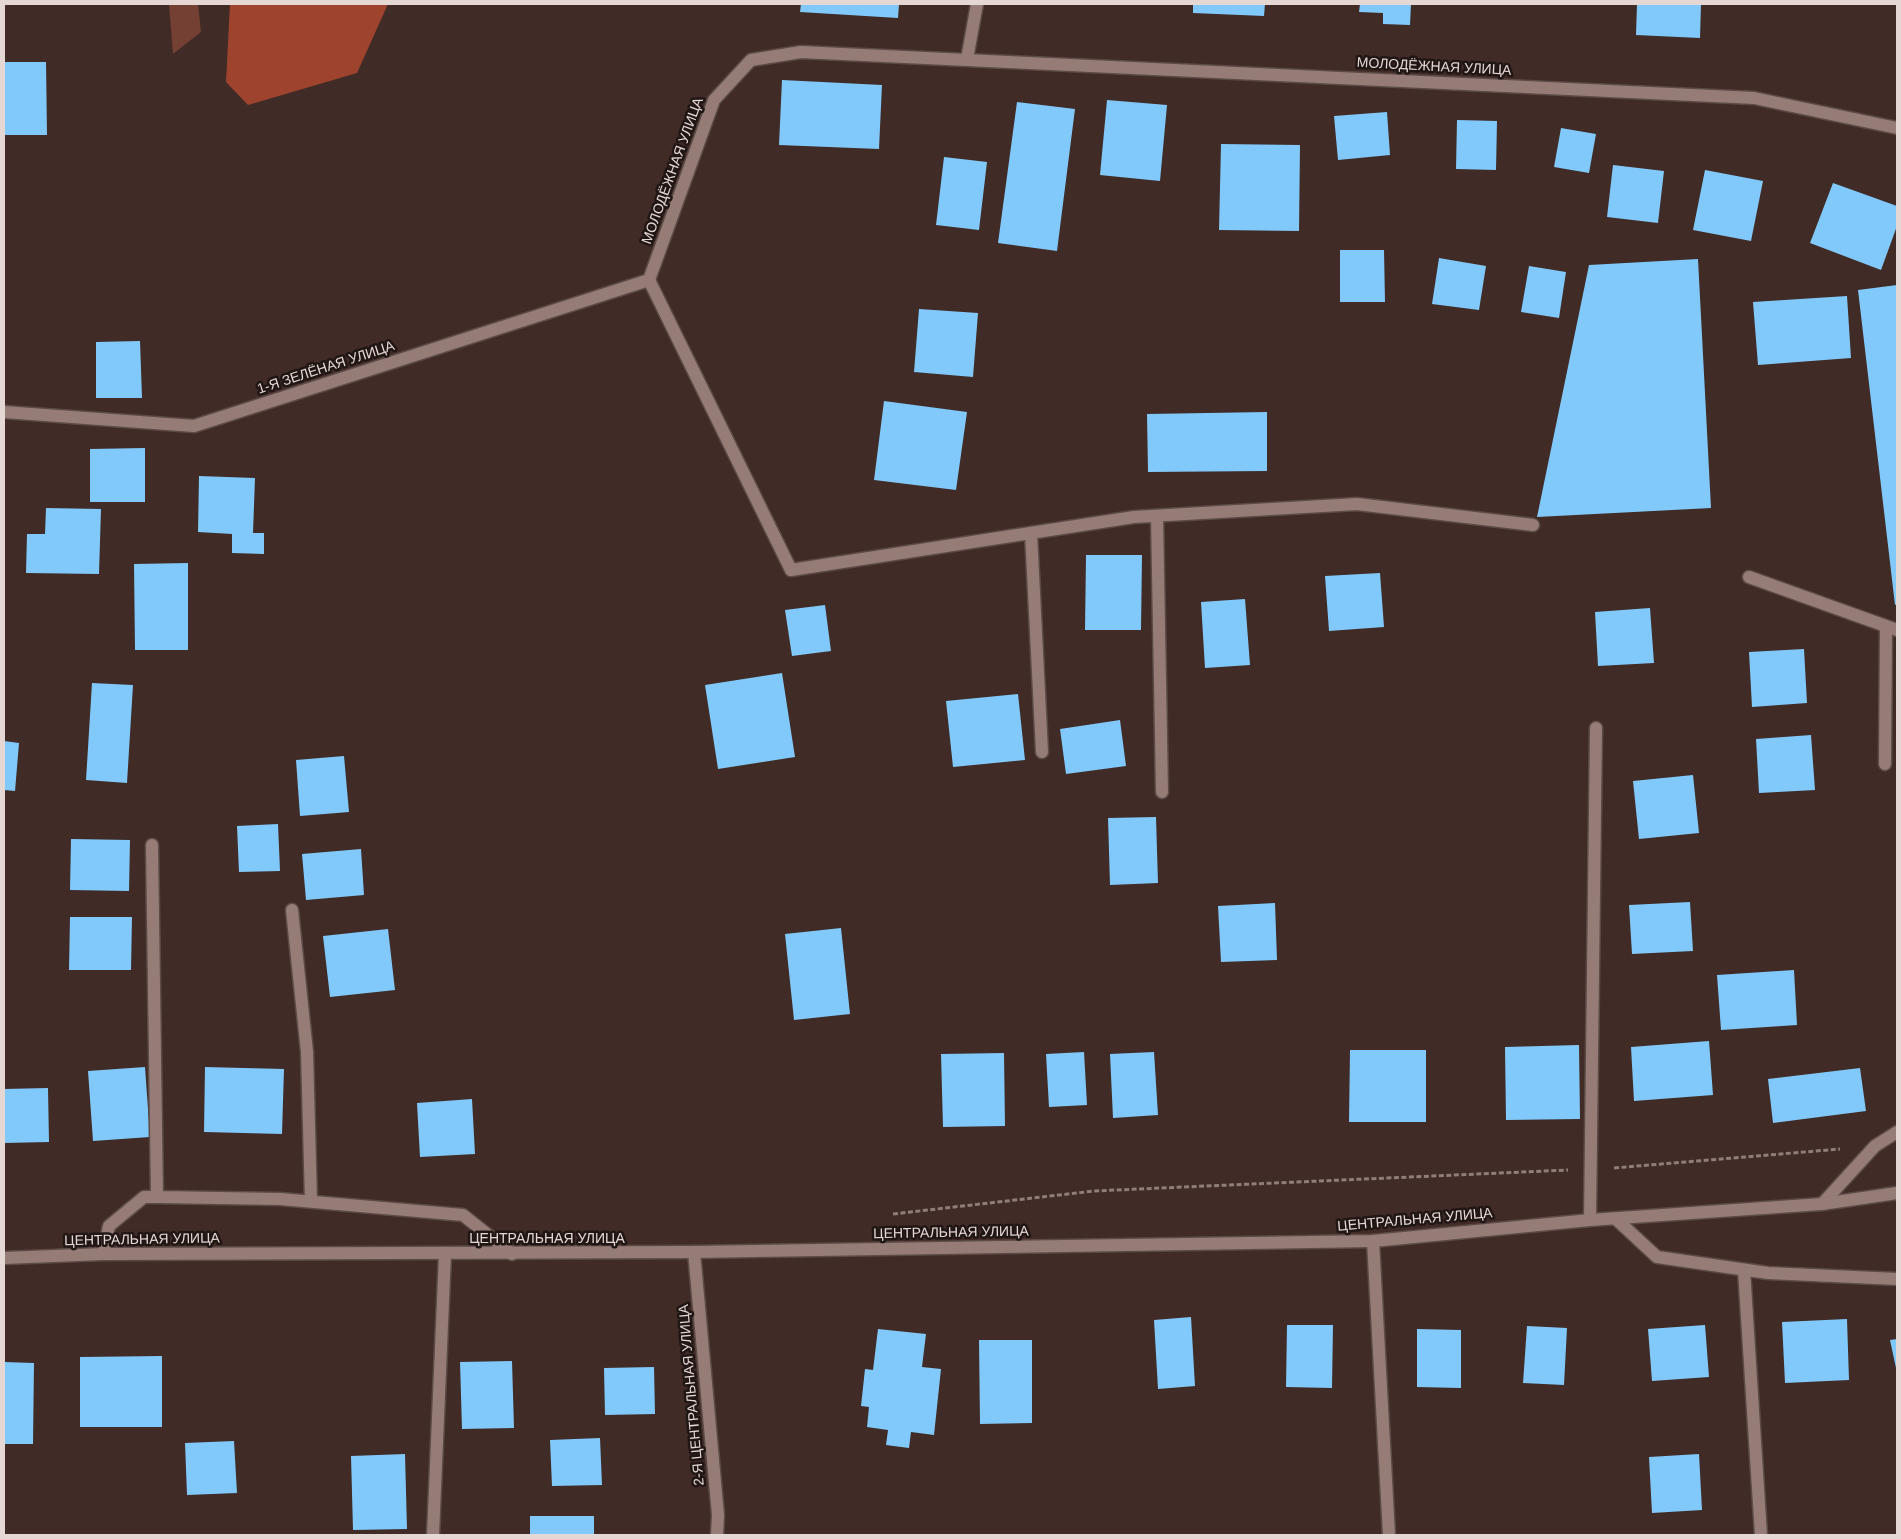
<!DOCTYPE html>
<html>
<head>
<meta charset="utf-8">
<style>
	body { margin:0 }
	#map { position:relative; width:1901px; height:1539px; overflow:hidden; background:#402b26; font-family:Arial,sans-serif }
	canvas { display:block }
	.frame { position:absolute; inset:0; border:5px solid #e5d7d4; pointer-events:none }
</style>
</head>
<body>
<div id="map">
<canvas width="1901" height="1539"></canvas>
<div class="frame"></div>
</div>
<script>
const ctx = document.querySelector('canvas').getContext('2d');
ctx.lineJoin = 'round';
function fill(path, color) { ctx.fillStyle = color; ctx.fill(path, 'evenodd'); }
function strokePath(path, color, width, dash) { ctx.strokeStyle = color; ctx.lineWidth = width; ctx.lineCap = dash ? 'butt' : 'round'; ctx.setLineDash(dash || []); ctx.stroke(path); }
function drawText(font, color, halo, rows, align = 'center') {
  ctx.font = font + ' Arial,sans-serif'; ctx.lineWidth = 5; ctx.setLineDash([]); ctx.textBaseline = 'middle'; ctx.strokeStyle = halo; ctx.fillStyle = color; for (const [text, x, y, turn = 0] of rows) {
    ctx.save(); ctx.translate(x, y); ctx.rotate((+turn || 0) * Math.PI / 180); ctx.textAlign = isNaN(turn) ? turn : align; if (halo) ctx.strokeText(text, 0, 0); ctx.fillText(text, 0, 0); ctx.restore();
  }
}
fill(new Path2D(`
	M169,4H198L201,32L173,54Z`), '#744033');
fill(new Path2D(`
	M230,4H388L357,73L248,105L226,82Z`), '#9e442e');
fill(new Path2D(`
	M801,4H899L898,18L800,12Z
	M1193,4H1265L1264,16L1193,13Z
	M1360,4H1411L1410,25L1383,24V13L1359,12Z
	M1637,4H1701L1700,38L1636,35Z
	M4,62H46L47,135H4Z
	M782,80L882,85L879,149L779,145Z
	M1107,100L1167,105L1160,181L1100,175Z
	M1017,102L1075,109L1057,251L998,243Z
	M1387,112L1390,155L1338,160L1334,116Z
	M1457,120L1497,121L1496,170L1456,169Z
	M1561,128L1596,134L1589,173L1554,167Z
	M1221,144L1300,145L1299,231L1219,230Z
	M944,157L987,162L979,230L936,225Z
	M1613,165L1664,171L1658,223L1607,217Z
	M1705,170L1763,181L1751,241L1693,230Z
	M1833,183L1897,206V226L1881,270L1810,243Z
	M1340,250H1384L1385,302H1340Z
	M1439,258L1486,266L1479,310L1432,304Z
	M1698,259L1711,508L1537,517L1589,265Z
	M1529,266L1566,272L1559,318L1521,312Z
	M1897,285V604L1895,605L1858,290Z
	M1847,296L1851,358L1758,365L1753,302Z
	M919,309L978,313L973,377L914,372Z
	M140,341L142,398H96V342Z
	M884,401L967,412L956,490L874,480Z
	M1267,412V471L1148,472L1147,414Z
	M145,448V502H90V449Z
	M199,476L255,478L253,533H264V554L232,553V534L198,532Z
	M46,508L101,509L99,574L26,573L27,534H45Z
	M1086,555H1142L1141,630H1085Z
	M188,563V650H135L134,564Z
	M1380,573L1384,627L1329,631L1325,576Z
	M1245,599L1250,665L1205,668L1201,602Z
	M825,605L831,651L792,656L785,610Z
	M1650,608L1654,663L1598,666L1595,612Z
	M1804,649L1807,703L1752,707L1749,652Z
	M782,673L795,757L718,769L705,685Z
	M92,683L133,685L127,783L86,780Z
	M1018,694L1025,760L953,767L946,701Z
	M1120,720L1126,766L1066,774L1060,729Z
	M1811,735L1815,790L1759,793L1756,739Z
	M4,741L19,743L15,791L4,790Z
	M344,756L349,812L300,816L296,760Z
	M1693,775L1699,833L1639,839L1633,781Z
	M1156,817L1158,883L1110,885L1108,818Z
	M278,824L280,871L239,872L237,826Z
	M71,839L130,840L129,891L70,890Z
	M361,849L364,895L306,900L302,854Z
	M1690,902L1693,951L1632,954L1629,905Z
	M1275,903L1277,960L1221,962L1218,906Z
	M70,917H132L131,970H69Z
	M841,928L850,1014L794,1020L785,934Z
	M388,929L395,990L330,997L323,936Z
	M1794,970L1797,1025L1721,1030L1717,975Z
	M1709,1041L1713,1095L1634,1101L1631,1047Z
	M1579,1045L1580,1119L1506,1120L1505,1047Z
	M1350,1050H1426V1122H1349Z
	M1084,1052L1087,1105L1049,1107L1046,1054Z
	M1154,1052L1158,1115L1113,1118L1110,1054Z
	M1004,1053L1005,1126L943,1127L941,1054Z
	M145,1067L150,1137L93,1141L88,1071Z
	M205,1067L284,1069L282,1134L204,1132Z
	M1860,1068L1866,1111L1773,1123L1768,1079Z
	M48,1088L49,1142L4,1143V1089Z
	M472,1099L475,1154L420,1157L417,1103Z
	M1191,1317L1195,1386L1158,1389L1154,1320Z
	M1847,1319L1849,1380L1785,1383L1782,1322Z
	M1287,1325H1333L1332,1388L1286,1387Z
	M1705,1325L1709,1377L1652,1381L1648,1329Z
	M1527,1326L1567,1328L1564,1385L1523,1383Z
	M878,1329L926,1334L922,1367L941,1369L934,1435L911,1432L909,1448L886,1445L888,1430L867,1427L869,1407L861,1406L865,1369L873,1370Z
	M1417,1329L1461,1330V1388L1417,1387Z
	M1897,1339V1368H1896L1890,1340Z
	M979,1340H1032V1423L980,1424Z
	M162,1356V1427H80V1357Z
	M512,1361L514,1428L462,1429L460,1362Z
	M4,1362L34,1363L33,1444H4Z
	M654,1367L655,1414L605,1415L604,1368Z
	M600,1438L602,1485L552,1486L550,1440Z
	M234,1441L237,1493L187,1495L185,1443Z
	M405,1454L407,1529L353,1530L351,1456Z
	M1699,1454L1702,1510L1652,1513L1649,1457Z
	M530,1516H594V1535H530Z`), '#81c9fa');
const service = new Path2D(`
	M649,280L791,570L1134,517L1357,504L1533,525
	M1157,516L1162,792
	M1031,533L1042,752
	M1749,577L1897,630
	M1885,764L1886,626
	M152,845L157,1197
	M292,910L307,1052L311,1201
	M1616,1219L1657,1257L1768,1273L1897,1279
	M1590,1220L1596,728
	M1373,1241L1389,1535
	M103,1254L109,1226L144,1197H157L280,1199L463,1215L512,1254
	M1744,1270L1761,1535
	M433,1535L445,1254`);
const minor = new Path2D(`
	M967,59L977,4
	M4,412L194,426L649,280L714,100L751,60L801,52L1754,98L1897,128
	M1822,1204L1875,1146L1897,1132
	M694,1252L718,1515L717,1535`);
const tertiary = new Path2D(`
	M4,1258L103,1254L694,1252L1373,1241L1590,1220L1822,1204L1897,1193`);
strokePath(service, '#5b4a46', 15);
strokePath(minor, '#5b4a46', 15);
strokePath(tertiary, '#5b4a46', 15);
strokePath(new Path2D(`
	M1614,1168L1840,1149
	M893,1214L1094,1191L1568,1170`), '#8e7d79', 3, [5, 2.5]);
strokePath(service, '#957c76', 12);
strokePath(minor, '#957c76', 12);
strokePath(tertiary, '#957c76', 12);
drawText('14px', '#e5d7d4', '#201614', [
	["МОЛОДЁЖНАЯ УЛИЦА",1434,67,3],
	["МОЛОДЁЖНАЯ УЛИЦА",673,171,-70],
	["1-Я ЗЕЛЁНАЯ УЛИЦА",326,368,-18],
	["ЦЕНТРАЛЬНАЯ УЛИЦА",1415,1220,-5],
	["ЦЕНТРАЛЬНАЯ УЛИЦА",951,1233,-1],
	["ЦЕНТРАЛЬНАЯ УЛИЦА",547,1239],
	["ЦЕНТРАЛЬНАЯ УЛИЦА",142,1240,-1],
	["2-Я ЦЕНТРАЛЬНАЯ УЛИЦА",692,1395,-95]
]);
</script>
</body>
</html>
